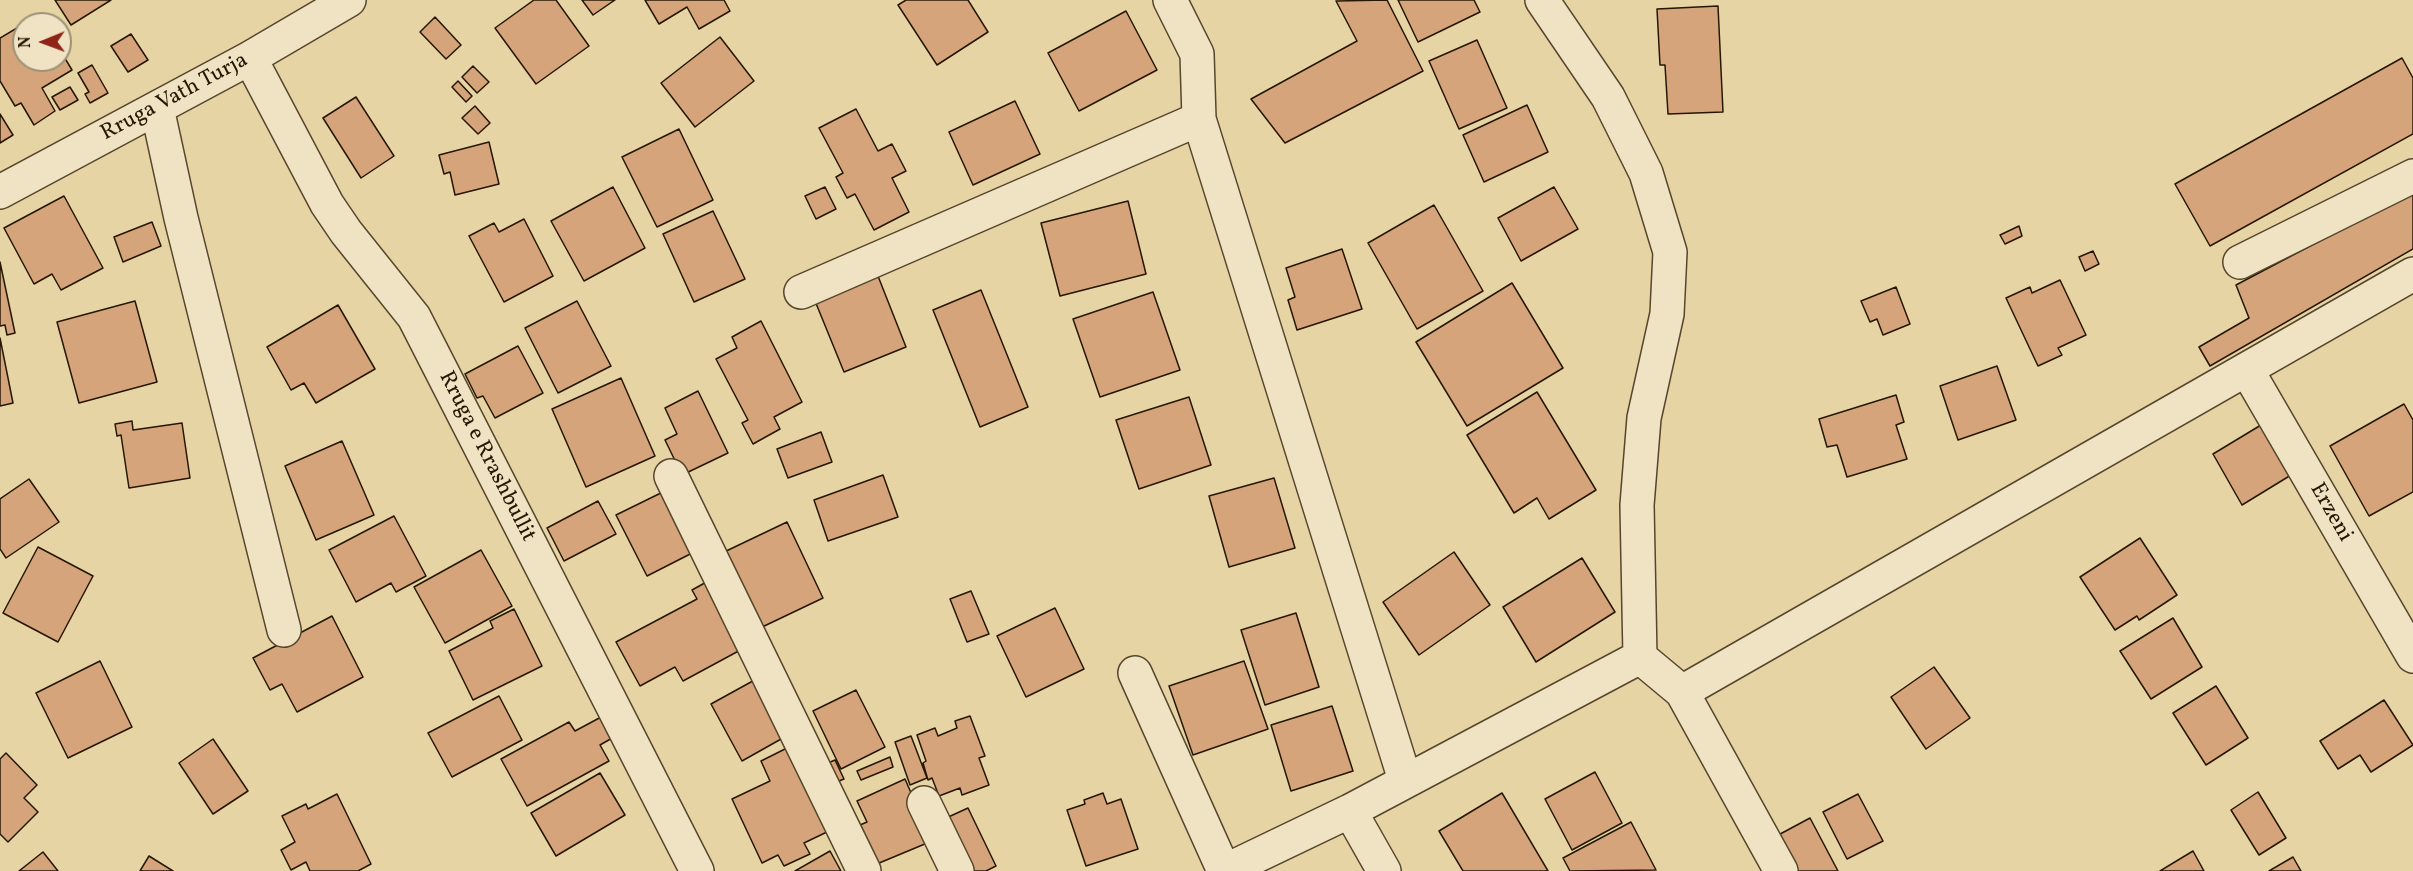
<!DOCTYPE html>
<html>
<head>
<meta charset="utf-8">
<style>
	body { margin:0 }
	#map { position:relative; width:2413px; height:871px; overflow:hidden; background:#e7d4a5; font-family:Vollkorn,serif }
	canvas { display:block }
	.north { position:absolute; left:12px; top:12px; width:60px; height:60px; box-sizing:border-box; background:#efe3c4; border:2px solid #9e9177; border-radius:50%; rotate:269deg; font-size:16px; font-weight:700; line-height:24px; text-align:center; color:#251703 }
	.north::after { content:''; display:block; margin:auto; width:21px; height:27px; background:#8f2418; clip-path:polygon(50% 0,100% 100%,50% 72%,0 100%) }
</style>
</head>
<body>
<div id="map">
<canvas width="2413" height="871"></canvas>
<div class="north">N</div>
</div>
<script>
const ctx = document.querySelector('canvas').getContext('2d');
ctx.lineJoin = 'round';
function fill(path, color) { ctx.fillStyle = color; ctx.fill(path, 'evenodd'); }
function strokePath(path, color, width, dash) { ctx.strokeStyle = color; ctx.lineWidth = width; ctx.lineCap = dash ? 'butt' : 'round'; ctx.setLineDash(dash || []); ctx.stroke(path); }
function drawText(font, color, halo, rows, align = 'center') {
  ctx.font = font + ' Vollkorn,serif'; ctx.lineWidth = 4.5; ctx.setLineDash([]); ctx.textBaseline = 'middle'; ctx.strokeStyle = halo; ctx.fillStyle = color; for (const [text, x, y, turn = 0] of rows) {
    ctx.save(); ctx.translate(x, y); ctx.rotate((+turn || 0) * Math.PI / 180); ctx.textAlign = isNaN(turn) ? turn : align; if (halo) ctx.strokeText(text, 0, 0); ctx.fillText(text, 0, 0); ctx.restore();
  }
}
const building = new Path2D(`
	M55,0H111L71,25Z
	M534,0H556L589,46L536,84L495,28Z
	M582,0H615L593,15Z
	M645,0H724L730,11L699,29L687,7L659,24Z
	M906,0H968L988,32L937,65L898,5Z
	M1387,0L1423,71L1285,143L1251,99L1357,41L1336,1Z
	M1398,0H1474L1480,12L1418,42Z
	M1718,6L1723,112L1668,114L1665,65H1660L1657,9Z
	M1126,11L1157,70L1079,111L1048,53Z
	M435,17L461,45L446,59L420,32Z
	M27,22L29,24H24V60H60V50L72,70L42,88L55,111L34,125L21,103L15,106L0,81V38Z
	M131,34L148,60L128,72L111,46Z
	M720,37L754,81L695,127L661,83Z
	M1477,40L1507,108L1459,129L1429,61Z
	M2402,58L2413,78V134L2210,246L2175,184Z
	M92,65L108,93L90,103L85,94L89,92L78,73Z
	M473,66L489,82L477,93L462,77Z
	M458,81L472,96L466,102L452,87Z
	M70,87L78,100L60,110L52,97Z
	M356,97L394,156L361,178L323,118Z
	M1015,101L1040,154L973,185L949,132Z
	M1527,105L1548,152L1484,182L1463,135Z
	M475,106L490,123L478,134L462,118Z
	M856,109L878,151L892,144L906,171L892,178L909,212L874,230L855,194L847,198L836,177L843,173L819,128Z
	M0,114L13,135L0,143Z
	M679,129L713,200L657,227L622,157Z
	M489,142L499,184L455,195L450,172L444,174L439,155Z
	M613,187L645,248L584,281L551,221Z
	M825,187L836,209L816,219L805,196Z
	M1554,187L1578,229L1521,261L1498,218Z
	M2413,192V249L2210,366L2199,347L2249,318L2236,285Z
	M64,196L103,268L61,290L52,274L34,284L4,228Z
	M1128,201L1146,274L1060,296L1041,223Z
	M1434,205L1483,291L1417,329L1368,243Z
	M713,211L745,279L694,302L663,234Z
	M524,219L553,276L504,302L469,236L494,223L499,232Z
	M152,222L161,246L123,262L114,237Z
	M2019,226L2022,236L2005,244L2000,235Z
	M1342,249L1362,309L1297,330L1288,300L1295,297L1286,268Z
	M2093,251L2099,264L2085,271L2079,257Z
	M0,262L15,333L7,335L5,325L0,326Z
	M876,271L906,347L844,372L813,296Z
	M2060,280L2086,335L2058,348L2062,355L2038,366L2006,298L2030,287L2032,293Z
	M1512,283L1563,368L1467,426L1416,342Z
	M1896,287L1910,324L1883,335L1877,319L1870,322L1861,301Z
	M981,290L1028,407L980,427L933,310Z
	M1153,292L1180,370L1100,397L1073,319Z
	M135,301L157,382L79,403L57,322Z
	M577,301L611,366L558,393L525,328Z
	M338,305L375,369L316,403L304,383L291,390L267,347Z
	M761,321L802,402L774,417L780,429L753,444L742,423L748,420L716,359L737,348L732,337Z
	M0,338L13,403L0,406Z
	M518,346L543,393L495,418L483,396L477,398L465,374Z
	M1997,366L2016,420L1958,440L1940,386Z
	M621,378L655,456L586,487L552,409Z
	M698,391L728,453L682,475L665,440L677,434L665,408Z
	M1537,392L1596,490L1549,519L1537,498L1514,513L1467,435Z
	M1896,395L1904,422L1896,425L1907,459L1847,477L1837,445L1827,447L1819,419Z
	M1189,397L1211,465L1139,489L1116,420Z
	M2404,404L2413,420V492L2369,516L2330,446Z
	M132,421L133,430L182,423L190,478L129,488L121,435L117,436L115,424Z
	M2266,422L2296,472L2242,505L2213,454Z
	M821,432L832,462L788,478L777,449Z
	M342,441L374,515L316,540L285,466Z
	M883,475L898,517L828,541L814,500Z
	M1274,478L1295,548L1229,567L1209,496Z
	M29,479L59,522L6,558L0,549V499Z
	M671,488L702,548L647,576L616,515Z
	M598,501L616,534L564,561L547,528Z
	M394,516L426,576L396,592L391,583L356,602L329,550Z
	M787,522L823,598L758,629L722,553Z
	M2140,538L2177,595L2139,620L2137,616L2115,630L2080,577Z
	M38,547L93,576L58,642L3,613Z
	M481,550L512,606L445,643L414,587Z
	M1454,552L1490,605L1419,655L1383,602Z
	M1582,558L1615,612L1536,662L1503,607Z
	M710,580L746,647L683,681L675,667L640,686L616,642L697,599L692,590Z
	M971,591L989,634L967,642L950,599Z
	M1055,608L1084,669L1026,697L997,636Z
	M514,609L542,666L473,700L449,651L493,628L490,621Z
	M1296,613L1319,687L1265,705L1241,630Z
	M332,616L363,677L297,712L282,684L270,690L253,658Z
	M2173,618L2202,667L2151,699L2120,651Z
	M100,661L132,727L68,758L36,693Z
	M1244,661L1268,729L1193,755L1169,686Z
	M1934,667L1970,718L1926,749L1891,697Z
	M760,677L790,734L742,761L711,704Z
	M2216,686L2248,738L2206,765L2173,713Z
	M856,690L885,747L841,769L813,711Z
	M499,696L522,740L452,777L428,733Z
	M2384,700L2413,745L2371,772L2360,755L2338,769L2320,741Z
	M1332,706L1353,771L1291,791L1271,725Z
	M603,716L614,737L600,745L609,761L527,806L501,759L569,722L575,731Z
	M970,716L985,756L979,758L989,785L962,795L960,788L939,796L932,778L928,780L923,763L926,761L917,735L935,728L938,736L957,728L955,721Z
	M911,736L927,778L910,785L895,742Z
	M213,739L248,791L213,814L179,763Z
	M789,747L829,831L804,843L810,854L784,866L778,855L762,863L732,799L770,781L761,761Z
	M6,753L37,785L24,798L38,812L8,842L0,834V759Z
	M890,757L893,767L861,780L857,771Z
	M835,760L844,779L829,785L821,766Z
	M1595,772L1622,823L1572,850L1545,799Z
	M600,773L625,815L556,856L531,813Z
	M905,779L932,841L872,866L864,848L870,845L860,825L867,822L857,801Z
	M2258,792L2286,838L2259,855L2231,810Z
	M1103,793L1107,804L1121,799L1138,849L1086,866L1067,810L1085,804L1084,800Z
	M1502,793L1548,871H1463L1439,831Z
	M337,794L371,864L358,871H310L306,862L291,870L281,850L295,842L282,816L306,804L308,809Z
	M1858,794L1883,841L1847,859L1823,812Z
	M968,808L996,866L986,871H969L944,819Z
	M1810,818L1838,871H1785L1769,840Z
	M1631,822L1656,870L1570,871L1563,858Z
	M830,851L841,871H795Z
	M2193,851L2204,871H2160Z
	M43,852L58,871H19Z
	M149,856L173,871H140Z
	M2293,857L2301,871H2269Z`);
fill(building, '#d5a47b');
strokePath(building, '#251703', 1.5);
const minor = new Path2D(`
	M1170,0L1197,54L1199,119L1405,780
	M1542,0L1608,97L1646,173L1670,252L1667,314L1644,418L1637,505L1640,657L1682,692L1781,871
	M250,58L327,204L346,232L414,317L697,871
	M157,108L181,218L284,630
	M0,192L250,58L349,0
	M2240,262L2413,176
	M801,292L1199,119
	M2247,370L2413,656
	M671,476L864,871
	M1135,673L1224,871
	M1682,692L2413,274
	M924,803L957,871
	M1350,811L1384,871
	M1225,871L1350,811L1640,657`);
strokePath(minor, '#56462c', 36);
strokePath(minor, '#efe3c4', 33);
drawText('22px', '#251703', '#efe3c4', [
	["Rruga Vath Turja",175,98,-28],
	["Rruga e Rrashbullit",486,457,63],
	["Erzeni",2330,513,60]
]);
</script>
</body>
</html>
